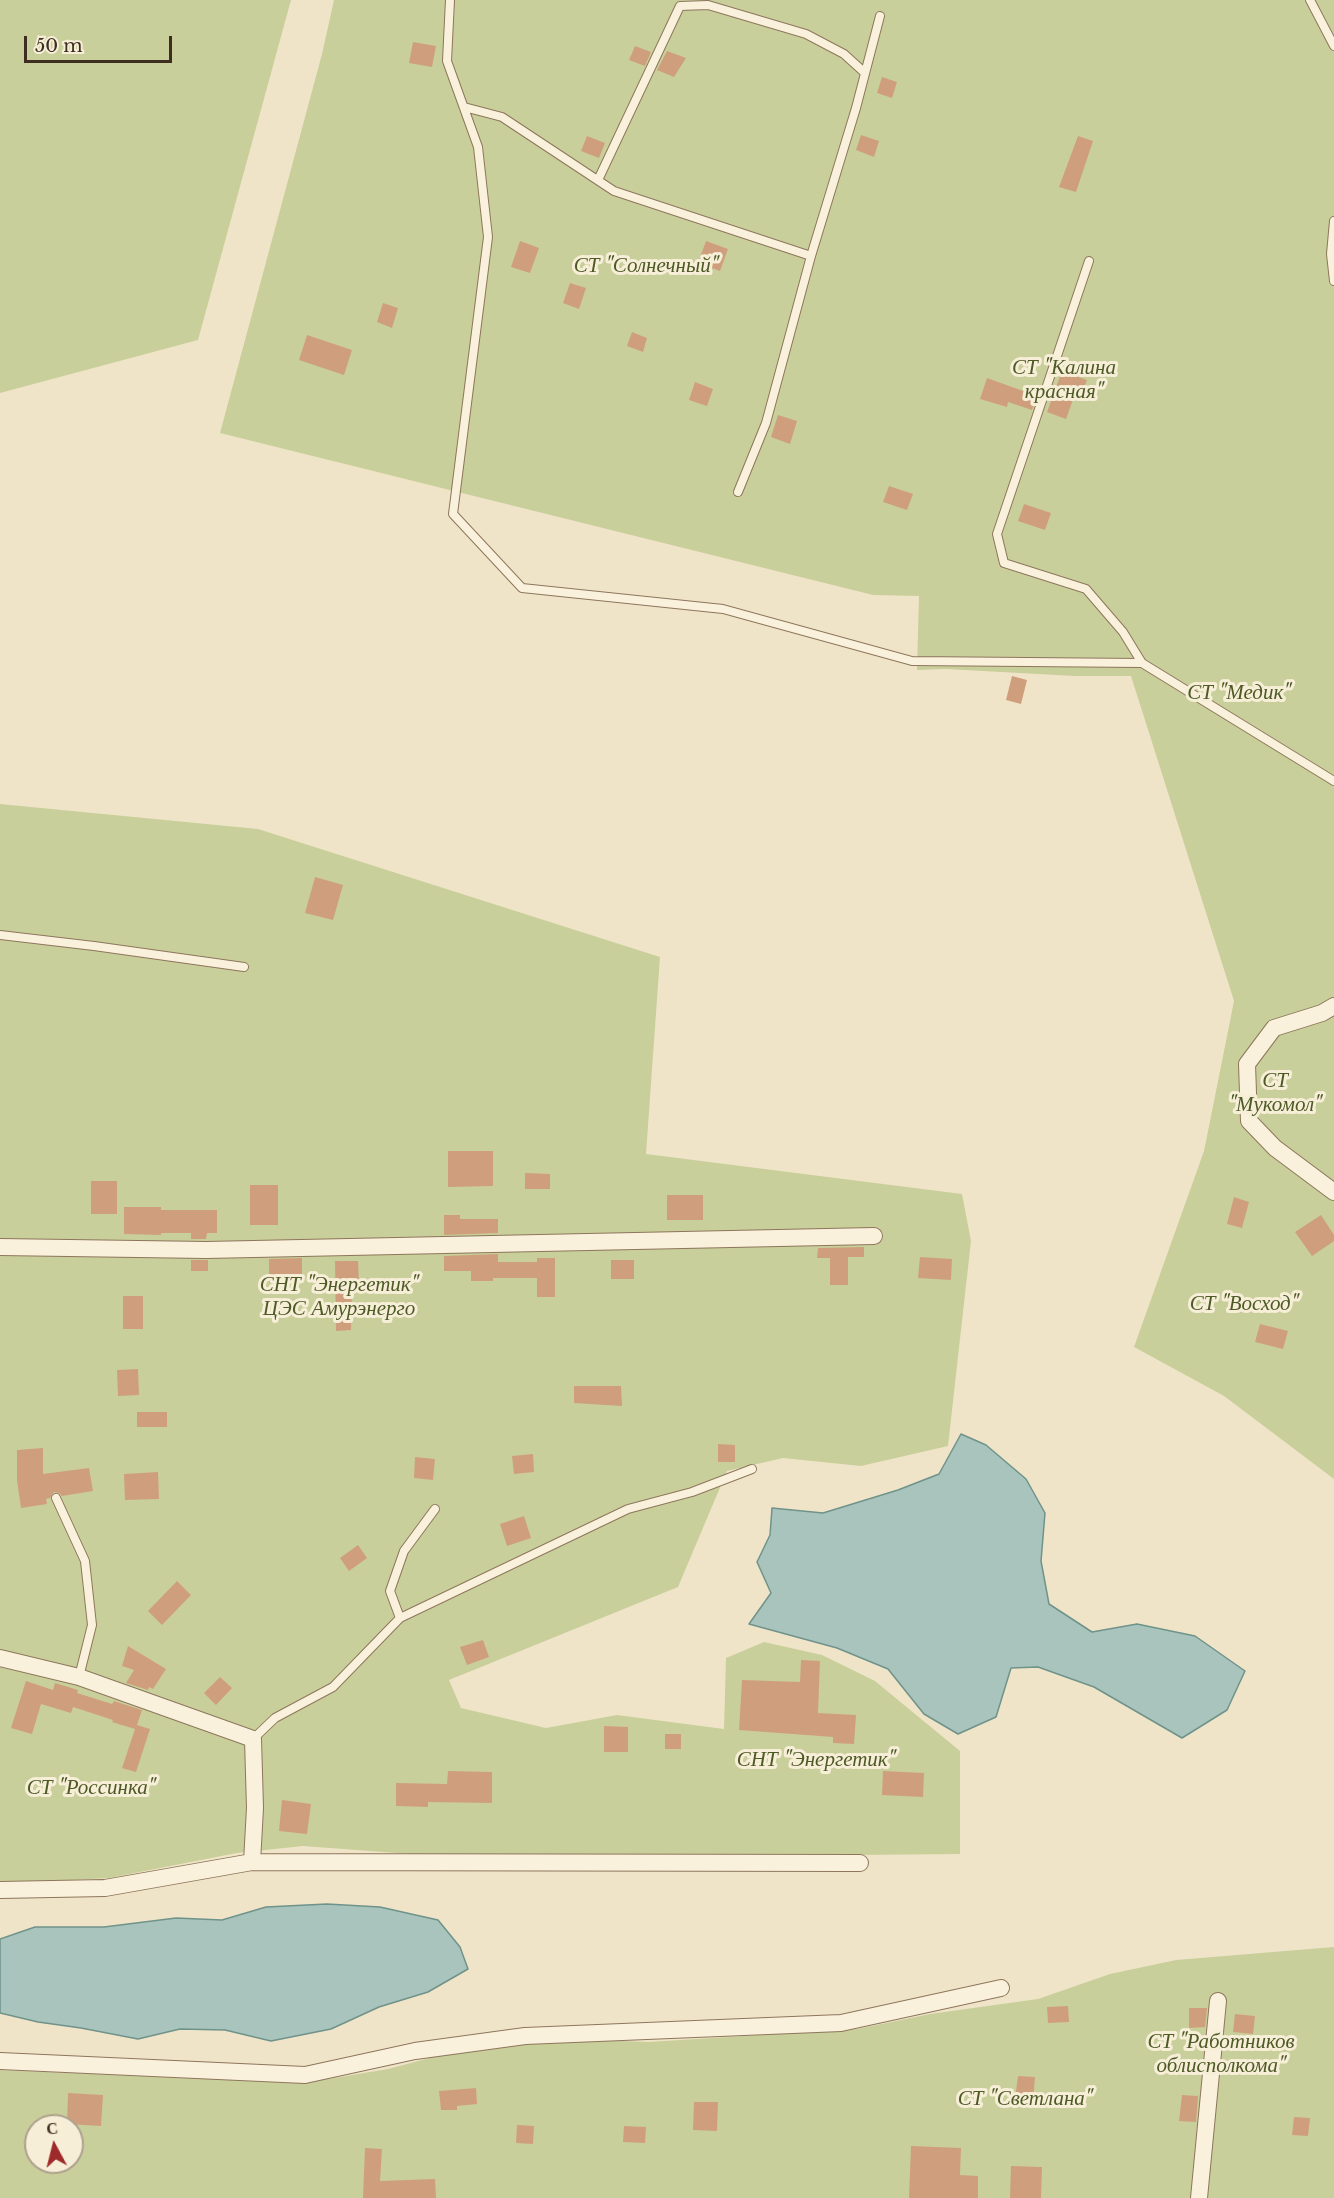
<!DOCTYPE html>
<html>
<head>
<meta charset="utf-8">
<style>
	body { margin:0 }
	#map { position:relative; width:1334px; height:2198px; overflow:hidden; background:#f0e4c8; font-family:"Libre Baskerville",serif }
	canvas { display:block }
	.north { position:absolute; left:24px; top:2114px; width:60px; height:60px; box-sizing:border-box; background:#f7eed8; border:2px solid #ada18e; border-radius:50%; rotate:353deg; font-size:16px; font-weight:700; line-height:24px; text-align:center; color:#3d2e20 }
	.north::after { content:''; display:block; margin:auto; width:21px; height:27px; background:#9e2a2b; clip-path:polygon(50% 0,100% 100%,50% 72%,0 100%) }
	.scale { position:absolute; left:24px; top:36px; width:148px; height:27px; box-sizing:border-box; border:3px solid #3d2e20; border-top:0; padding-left:8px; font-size:18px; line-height:21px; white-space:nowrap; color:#3d2e20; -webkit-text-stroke:4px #f7eed8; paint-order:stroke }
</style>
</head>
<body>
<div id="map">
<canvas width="1334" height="2198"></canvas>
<div class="north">С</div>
<div class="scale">50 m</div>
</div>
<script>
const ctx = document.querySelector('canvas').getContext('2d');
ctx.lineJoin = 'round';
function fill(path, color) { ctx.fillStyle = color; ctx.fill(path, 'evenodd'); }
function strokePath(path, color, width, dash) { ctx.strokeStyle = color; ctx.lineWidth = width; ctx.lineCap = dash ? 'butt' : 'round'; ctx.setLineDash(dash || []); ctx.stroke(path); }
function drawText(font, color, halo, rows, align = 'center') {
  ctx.font = font + ' "Libre Baskerville",serif'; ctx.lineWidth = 6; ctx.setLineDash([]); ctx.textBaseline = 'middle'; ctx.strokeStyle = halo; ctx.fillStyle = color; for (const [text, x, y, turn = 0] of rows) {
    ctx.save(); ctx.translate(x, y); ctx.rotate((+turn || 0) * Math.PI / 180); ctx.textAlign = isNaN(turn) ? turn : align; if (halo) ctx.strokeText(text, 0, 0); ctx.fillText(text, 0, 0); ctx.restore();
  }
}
fill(new Path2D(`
	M0,0H291L198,340L0,393Z
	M334,0H1334V1479L1224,1396L1134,1347L1204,1151L1234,1001L1131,676H1075L946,669L917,670L919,596L873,595L220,433L322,54Z
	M0,804L258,829L660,957L646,1154L962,1194L971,1241L948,1446L861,1466L783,1458L727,1471L678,1587L449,1680L461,1708L546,1728L617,1715L724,1729L726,1658L764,1642L822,1655L875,1681L960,1751V1854L759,1856L410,1854L303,1846L237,1853L109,1878L0,1884Z
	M1334,1947V2198H0V2070L166,2077L328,2079L388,2069L460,2050L556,2042L599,2040L648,2042L857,2029L930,2014L1038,1999L1110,1974L1176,1960ZM36,2126H72V2162H36Z`), '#c9cf9b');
const water = new Path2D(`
	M961,1434L986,1445L1026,1479L1045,1513L1041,1561L1049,1604L1092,1632L1137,1624L1195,1636L1245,1671L1227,1710L1182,1738L1094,1687L1038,1667L1011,1668L996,1717L958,1734L924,1714L888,1669L837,1648L749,1624L771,1593L757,1562L770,1535L772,1508L823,1513L898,1490L939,1474Z
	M327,1904L380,1907L438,1920L460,1947L468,1969L428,1992L379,2007L331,2029L271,2041L225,2030L180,2029L138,2039L81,2028L38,2022L0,2013V1939L35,1927H104L176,1918L222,1920L266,1907Z`);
fill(water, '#a9c4bc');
strokePath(water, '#6f938a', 1.5);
fill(new Path2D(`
	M413,42L436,46L432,67L409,63Z
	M635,46L651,52L645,66L629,60Z
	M667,51L686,58L674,77L657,70Z
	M882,77L897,82L892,98L877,93Z
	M861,135L879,141L874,157L856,150Z
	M587,136L605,143L599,158L581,151Z
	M1078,136L1093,141L1076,192L1059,187Z
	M520,241L539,248L530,273L511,267Z
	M706,241L728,249L720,271L698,263Z
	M570,283L586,288L579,309L563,303Z
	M383,303L398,308L392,328L377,322Z
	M632,332L647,338L643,352L627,346Z
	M307,335L352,350L344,375L299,360Z
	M1062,371L1087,380L1081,396L1075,394L1066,419L1047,412Z
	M987,378L1037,396L1032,410L1008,402L1007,407L980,399Z
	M695,382L713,389L707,406L689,400Z
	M778,415L797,421L790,444L771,437Z
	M889,486L913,494L907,510L883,502Z
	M1024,504L1051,513L1045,530L1018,521Z
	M1012,676L1027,680L1021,704L1006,700Z
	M315,877L343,885L333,920L305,913Z
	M448,1151H493V1186L448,1187Z
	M525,1173L550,1174V1189H525Z
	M91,1181H117V1214H91Z
	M250,1185H278V1225H250Z
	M667,1195H703V1220H667Z
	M1234,1197L1249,1202L1242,1228L1227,1224Z
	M124,1207H161V1210H217V1233H207L206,1239H191V1233H161V1235L124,1234Z
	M444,1215H460V1219H498V1233L444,1235Z
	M1321,1215L1334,1235V1241L1312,1256L1295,1232Z
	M864,1247V1257H848V1285H830V1258H817L818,1248Z
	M498,1254V1262H537V1258H555V1297H537V1278H493V1281H471V1271H444V1256Z
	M920,1257L952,1259L951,1280L918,1278Z
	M302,1258V1282H269V1259Z
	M191,1260H208V1271H191Z
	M611,1260H634V1279H611Z
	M335,1261H358L359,1283H352L351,1330L336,1331Z
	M123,1296H143V1329H123Z
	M1260,1324L1288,1331L1283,1349L1255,1342Z
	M138,1369L139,1395L118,1396L117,1370Z
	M574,1386H621L622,1406L574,1403Z
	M137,1412H167V1427H137Z
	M718,1444L735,1445V1462H718Z
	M43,1448V1474L89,1468L93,1491L62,1496L59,1493L54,1492L50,1498L46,1499L47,1504L21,1508L17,1480V1450Z
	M533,1454L534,1472L514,1474L512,1456Z
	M415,1457L435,1459L433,1480L414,1478Z
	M158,1472L159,1499L125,1500L124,1474Z
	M524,1516L531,1538L507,1546L500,1524Z
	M358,1545L367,1558L349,1571L340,1558Z
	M177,1581L191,1595L162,1625L148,1611Z
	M483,1640L489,1657L467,1665L460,1647Z
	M128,1646L166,1669L153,1689L149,1687L148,1690L126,1683L134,1670L122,1666Z
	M801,1660L820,1661L818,1713L856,1715L854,1744L833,1743V1737L739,1730L742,1680L800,1682Z
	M220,1677L232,1688L216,1705L204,1693Z
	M26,1681L53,1690L55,1683L78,1690L77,1693L112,1704L114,1701L142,1710L137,1725L150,1729L136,1772L122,1768L135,1729L112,1722L113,1720L73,1707L71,1713L41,1704L32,1734L11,1728Z
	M604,1726L628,1727V1752H604Z
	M665,1734H681V1749H665Z
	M448,1771L492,1772V1803L428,1802V1807L396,1806V1783L447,1784Z
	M883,1771L924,1773L923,1797L882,1795Z
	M282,1800L311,1804L307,1834L279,1831Z
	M1068,2006L1069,2022L1048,2023L1047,2007Z
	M1189,2008H1207L1205,2027L1189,2028Z
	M1235,2014L1255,2016L1253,2034L1233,2032Z
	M1018,2076L1035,2077L1033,2101L1015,2099Z
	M476,2088L477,2104L457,2106V2110H441L439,2091Z
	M68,2093L103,2095L101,2126L67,2124Z
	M1182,2095L1198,2096L1196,2122L1179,2121Z
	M694,2102H718L717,2131L693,2130Z
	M1294,2117L1310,2118L1308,2136L1292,2135Z
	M517,2125L534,2126L533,2144L516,2143Z
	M624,2126L646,2127L645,2143L623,2142Z
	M911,2146L961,2148L960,2175L978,2176V2198H909Z
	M365,2148L382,2149L380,2181L435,2179L436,2198H363Z
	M1011,2166L1042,2167L1041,2198H1010Z`), '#cf9f7d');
const service = new Path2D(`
	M450,0L447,61L478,147L488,237L453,514L522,588L723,609L912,661L1142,663L1334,781
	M1310,0L1334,46
	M464,107L502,117L614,191L811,256L856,108L880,16
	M598,180L680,6L708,5L806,34L844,54L865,73
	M1334,221L1331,254L1334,281
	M1089,261L997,534L1004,563L1086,589L1123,632L1142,663
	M738,492L766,423L811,256
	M0,935L94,946L244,967
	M56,1498L85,1561L92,1625L79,1677
	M400,1618L390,1591L404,1551L435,1509
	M253,1739L275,1718L333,1687L400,1618L628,1509L692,1492L752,1469`);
const minor = new Path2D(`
	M1334,1006L1322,1013L1274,1028L1247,1064L1249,1121L1275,1148L1334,1192
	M0,1247L206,1250L874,1236
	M0,1658L79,1677L253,1739L255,1808L252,1862
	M0,1890L105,1888L252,1862L860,1863
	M0,2061L305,2075L415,2051L525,2036L841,2023L1001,1988
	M1199,2198L1218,2001`);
strokePath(service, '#8d765c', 10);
strokePath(minor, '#8d765c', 18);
strokePath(service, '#faf1dc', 8);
strokePath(minor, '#faf1dc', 16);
drawText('italic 21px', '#4d5a26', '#f7eed8', [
	["СТ \"Солнечный\"",646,266],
	["СТ \"Калина",1064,368],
	["красная\"",1064,392],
	["СТ \"Медик\"",1239,693],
	["СТ",1275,1081],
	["\"Мукомол\"",1275,1105],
	["СНТ \"Энергетик\"",339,1285],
	["ЦЭС Амурэнерго",339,1309],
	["СТ \"Восход\"",1244,1304],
	["СНТ \"Энергетик\"",816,1760],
	["СТ \"Россинка\"",91,1788],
	["СТ \"Работников",1221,2042],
	["облисполкома\"",1221,2066],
	["СТ \"Светлана\"",1025,2099]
]);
</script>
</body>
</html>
